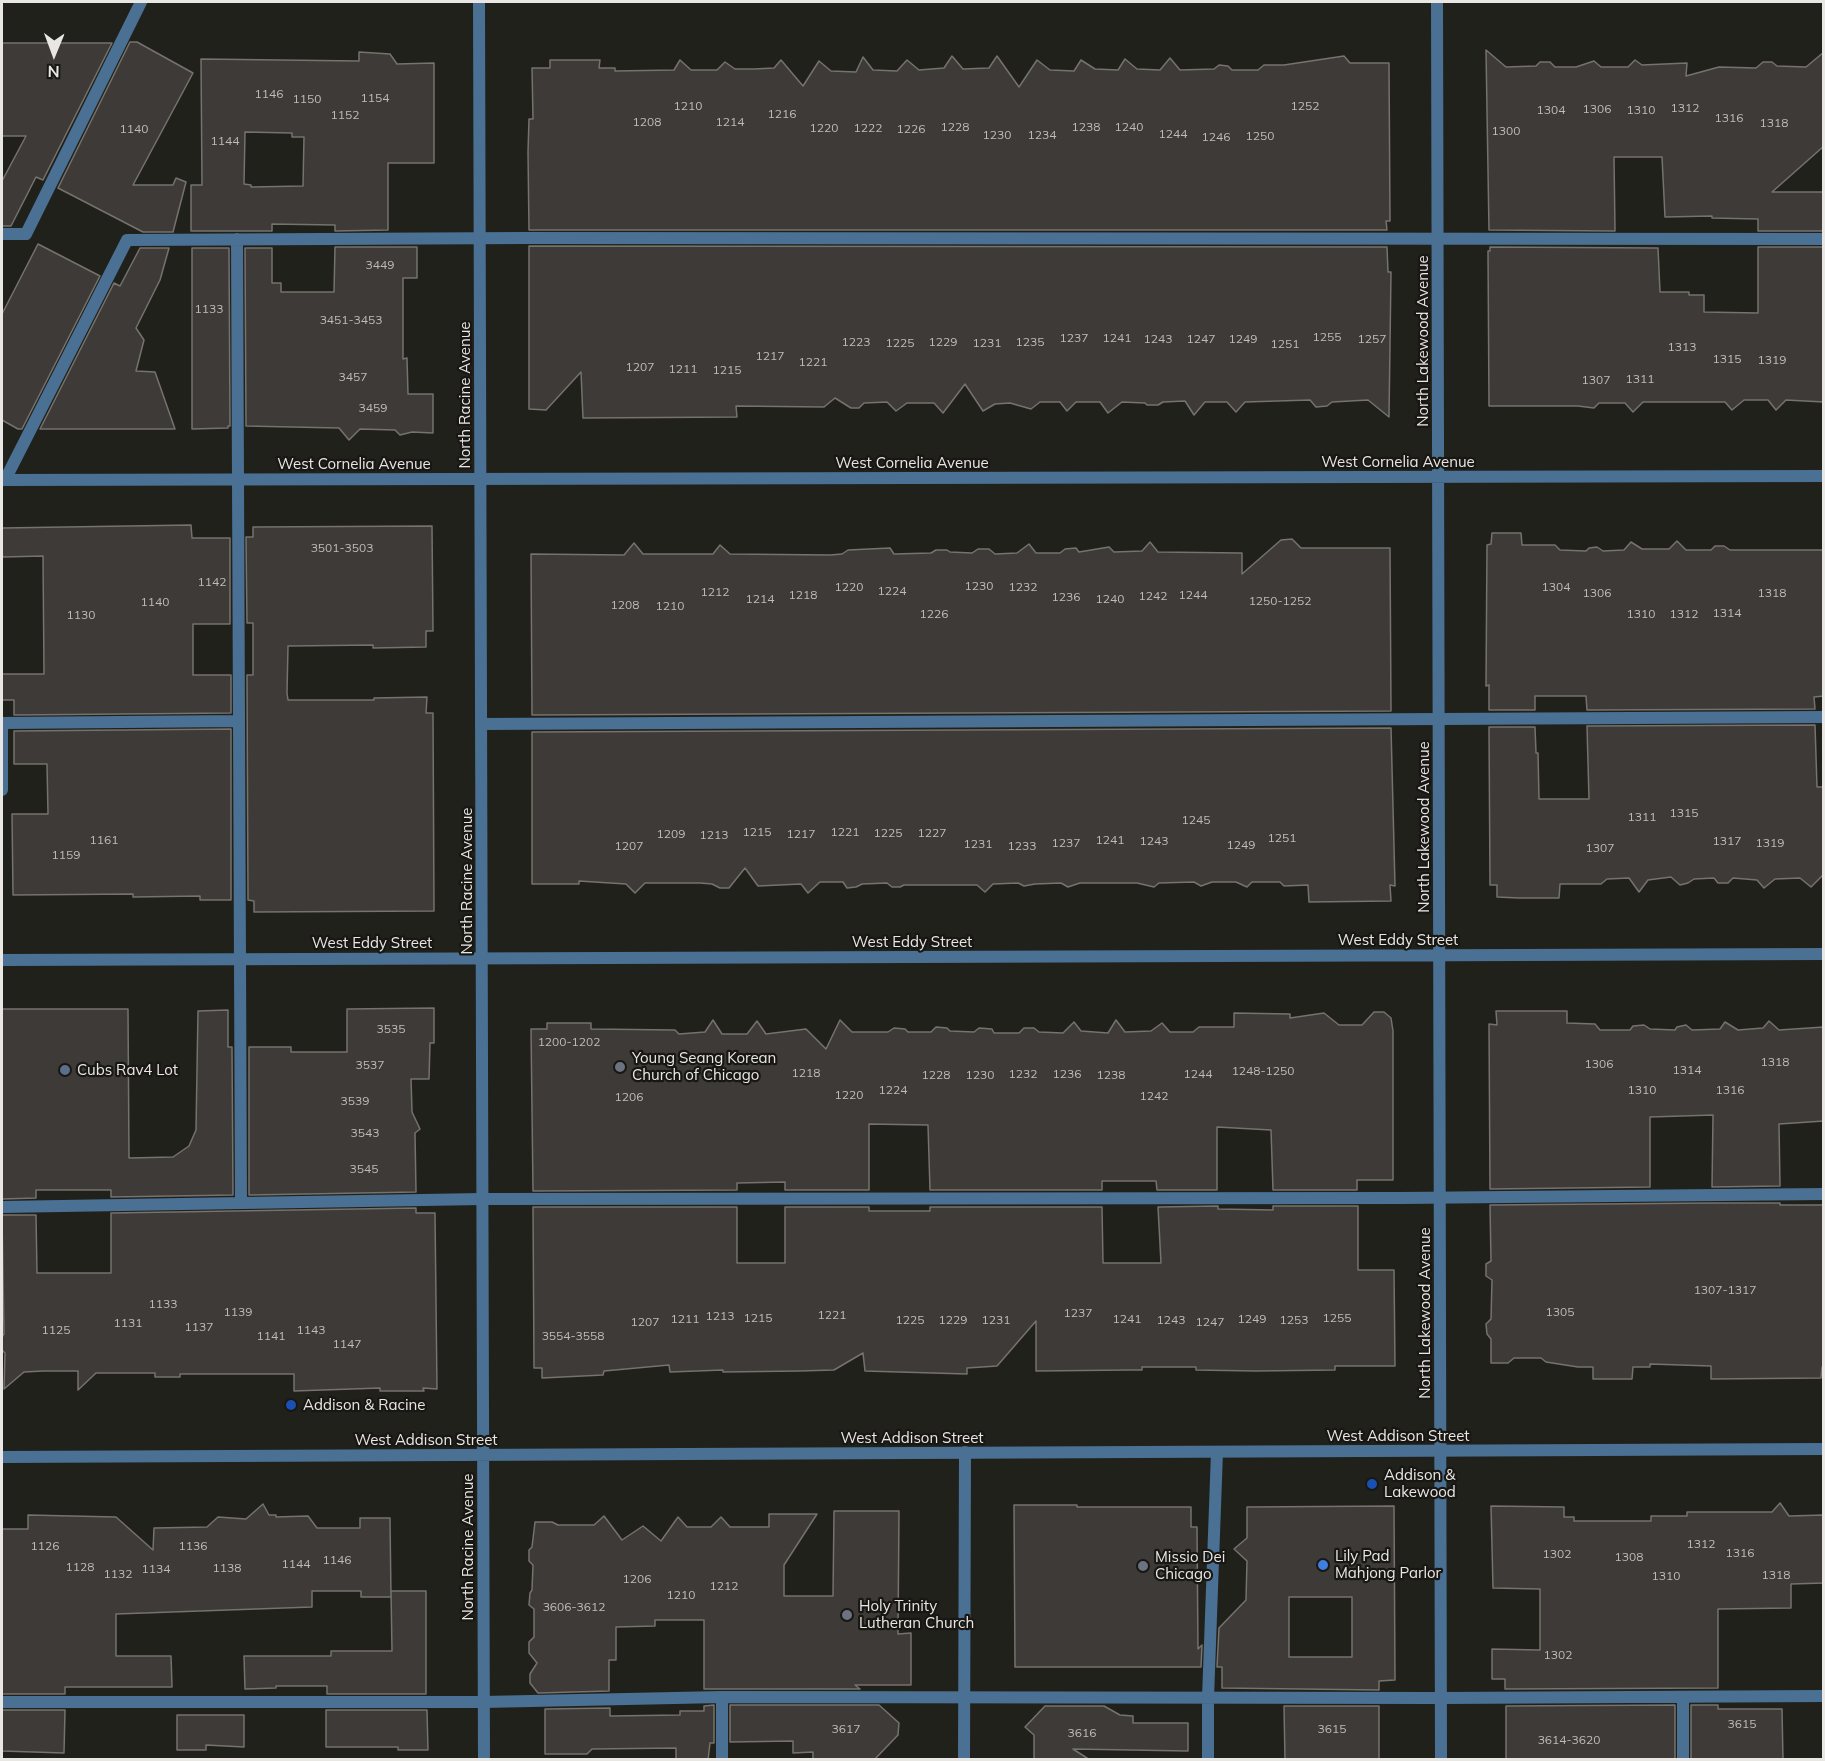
<!DOCTYPE html>
<html>
<head>
<meta charset="utf-8">
<style>
	body { margin:0 }
	#map { position:relative; width:1825px; height:1761px; overflow:hidden; background:#21211c; font-family:Mulish,sans-serif }
	canvas { display:block }
	.frame { position:absolute; inset:0; border:3px solid #e8e7e4; pointer-events:none }
	.north { position:absolute; left:24px; top:24px; width:60px; height:60px; -webkit-text-stroke:4px #181713; paint-order:stroke; rotate:181deg; font-size:16px; font-weight:700; line-height:24px; text-align:center; color:#e8e7e4 }
	.north::after { content:''; display:block; margin:auto; width:21px; height:27px; background:#e8e7e4; clip-path:polygon(50% 0,100% 100%,50% 72%,0 100%) }
</style>
</head>
<body>
<div id="map">
<canvas width="1825" height="1761"></canvas>
<div class="frame"></div>
<div class="north">N</div>
</div>
<script>
const ctx = document.querySelector('canvas').getContext('2d');
ctx.lineJoin = 'round';
function fill(path, color) { ctx.fillStyle = color; ctx.fill(path, 'evenodd'); }
function strokePath(path, color, width, dash) { ctx.strokeStyle = color; ctx.lineWidth = width; ctx.lineCap = dash ? 'butt' : 'round'; ctx.setLineDash(dash || []); ctx.stroke(path); }
function drawText(font, color, halo, rows, align = 'center') {
  ctx.font = font + ' Mulish,sans-serif'; ctx.lineWidth = 4.5; ctx.setLineDash([]); ctx.textBaseline = 'middle'; ctx.strokeStyle = halo; ctx.fillStyle = color; for (const [text, x, y, turn = 0] of rows) {
    ctx.save(); ctx.translate(x, y); ctx.rotate((+turn || 0) * Math.PI / 180); ctx.textAlign = isNaN(turn) ? turn : align; if (halo) ctx.strokeText(text, 0, 0); ctx.fillText(text, 0, 0); ctx.restore();
  }
}
const building = new Path2D(`
	M130,42H137L193,73L133,185H173L176,178L186,182L173,232H143L58,188Z
	M2,43H112L43,180L36,177L11,226H2V181L26,136H2Z
	M1486,50L1506,67L1536,66L1540,62H1550L1555,67H1576L1594,61L1601,67H1628L1635,60L1642,65L1687,63L1686,76L1719,67L1756,68L1763,62H1772L1777,66L1806,67L1824,52V146L1772,192H1824V231H1758V219L1712,218V216L1665,217L1662,157H1614L1615,231L1489,230Z
	M359,52L390,54L397,64L434,63V163H388V230L335,231V225L272,224V231H191V185H202L201,59L359,61ZM245,132L292,133V137H304L303,186L251,187V185L244,184Z
	M952,56L963,69L989,68L997,56L1019,87L1037,60L1050,70L1074,71L1081,60L1095,69L1118,70L1125,59L1137,69L1160,70L1170,58L1180,70L1214,69L1219,65L1228,66L1232,70H1258L1264,65H1284L1344,56L1350,63H1389L1390,221H1386L1387,230H529L528,152L529,119H533L532,68H550V60H600L599,68H615V71L674,70L680,60L691,70H717L725,62L735,69H754L774,68L781,60L803,86L819,61L831,71L856,72L863,57L873,70L897,71L907,60L919,70L944,68Z
	M38,244L100,276L22,429H18L2,420V314Z
	M529,246L1387,247L1388,272H1391L1389,417L1368,400L1332,402L1327,406L1316,407L1310,400L1245,402L1236,412L1227,402H1205L1194,415L1185,401L1163,402L1158,405H1147L1145,403L1122,402L1108,413L1100,402H1076L1067,411L1060,402H1040L1031,409L1010,403L995,404L983,411L965,384L943,413L934,403H907L896,411L887,402L864,403L859,408H851L835,398L824,407L736,406L737,417L583,418L581,372L546,410L529,409Z
	M335,247H417V278H403V359L407,358L408,394H433V433L412,432L400,435L395,430L360,429L349,440L339,428L246,426L245,248H272V283H281V292H334Z
	M1490,247L1658,248L1660,292H1689V295H1704V312L1758,313V247H1824V402L1786,400L1776,410L1768,400H1744L1732,410L1725,402H1643L1633,412L1625,403H1599L1594,408L1578,406H1489L1488,251H1490Z
	M140,248H169L160,280L136,328L144,340L136,371L155,372L175,429H40L114,283L120,286Z
	M192,248H229L230,426H228V428L192,429Z
	M191,525L192,538H230V624H193V675H231V713L14,715V700H2V674H44L43,556L3,557L2,554V528Z
	M432,526L433,631H426V647L373,648V645L288,646L287,693L288,700H374V698L427,697L426,713H433L434,911L254,912V901L248,900L247,675H253V623H247L246,537H253V527Z
	M1492,533H1521L1522,545H1555L1560,550L1586,551L1589,548L1597,547L1603,551L1624,550L1631,542L1642,549H1669L1677,541L1686,550H1711L1715,546H1724L1730,550H1824V696L1814,697L1815,709L1587,710L1586,696H1535V710H1489V685L1486,686L1487,545L1491,544Z
	M1292,539L1301,548H1390L1391,711L532,715L531,554L624,555L634,543L643,554H713L720,545L730,554L830,555L842,554L848,550L890,548L894,554L931,553L936,550H947L950,552L972,553L978,549H989L995,554L1017,553L1029,544L1036,553H1060L1065,549L1076,548L1079,552L1109,547L1114,552L1142,551L1150,542L1158,552L1242,553V574L1281,540Z
	M1815,725L1817,787H1824V874L1811,887L1800,878L1775,879L1764,888L1757,880L1733,878L1728,883H1718L1714,878L1694,879L1688,883L1680,885L1671,877L1648,880L1639,892L1629,878L1607,879L1601,884H1560L1559,898H1519L1497,897V885H1490L1489,727H1535L1536,753H1538L1539,799H1589L1587,726Z
	M1391,728L1395,886L1390,885L1391,901L1309,902L1308,885L1284,886L1280,882H1252L1247,887L1236,882H1212L1201,886L1194,882L1159,883L1154,887L1137,883H1080L1068,887L1061,883L1035,884L1024,886L1018,883L993,884L985,892L977,885H904L900,887H892L887,883L862,884L856,887L847,888L843,882H820L808,893L801,884L758,886L745,868L729,888H720L712,884L700,883H645L635,893L626,884L579,881V884H532V732Z
	M231,729V900H200V896L133,897V894L13,895L12,814H48L47,764H14V731Z
	M434,1008V1043H430L429,1079H411L412,1112L420,1129L415,1133L416,1192L249,1195V1047H291V1052H347V1009Z
	M2,1009H128L129,1158L173,1157L189,1146L196,1130L198,1011L228,1010V1047H232L233,1195L111,1197V1190H36V1198L2,1199Z
	M1496,1011H1567V1023L1595,1024L1600,1030H1630L1633,1026L1644,1025L1650,1029L1675,1030L1677,1027L1686,1025L1692,1030L1720,1029L1725,1022L1738,1030L1763,1028L1769,1021L1779,1030L1824,1027V1121L1779,1124L1780,1186L1712,1187L1713,1115L1650,1117V1187L1490,1189L1489,1024L1497,1025Z
	M1374,1012H1384L1391,1018L1393,1031V1180H1357V1190H1273L1271,1130L1217,1127V1190H1157L1156,1181H1102V1190H930L928,1125L869,1124V1190H785V1182L737,1183V1190L533,1191L531,1029H547V1023H591V1029L675,1030L679,1034L705,1032L713,1020L722,1034H747L757,1021L766,1034L806,1029L826,1049L840,1020L852,1032H888L894,1028L905,1029L908,1032H931L936,1027L947,1028L950,1031L974,1032L979,1028L992,1029L994,1033H1019L1024,1028H1034L1039,1032L1063,1033L1074,1022L1081,1031L1108,1033L1116,1020L1125,1032L1151,1031L1162,1023L1170,1032H1193L1199,1027H1234V1013L1290,1014V1018L1324,1013L1339,1025H1362Z
	M1711,1203H1780V1205H1824V1367H1822L1821,1378L1711,1379V1366L1650,1364V1367H1633L1632,1379H1593V1367H1578L1546,1362L1541,1358H1514L1508,1363H1491V1339L1487,1334L1486,1324L1491,1319L1492,1280L1486,1276V1264L1491,1261L1490,1205Z
	M1218,1206V1209L1273,1210V1206H1358V1270H1394L1395,1366H1335V1370L1255,1371L1196,1370V1367H1142V1370H1129L1036,1371V1321L997,1366L967,1368V1374L865,1371L863,1353L834,1370L799,1371L723,1372V1370L670,1372L669,1365L604,1371L603,1375L542,1378V1368H534L533,1207H737V1263H785V1207H869V1211H930V1207H1102L1103,1263H1161L1158,1207Z
	M416,1208V1213H435L437,1389L423,1388L424,1391H380V1388L294,1391V1374H180V1377H155V1373H96L78,1390V1371H43L24,1372L4,1389L5,1353L2,1350V1337L4,1334L2,1215H36L37,1273H111V1213Z
	M1780,1503L1789,1516L1824,1515V1583L1791,1584V1608L1718,1609V1688L1505,1689V1679H1492V1649L1540,1650V1589L1493,1588L1491,1506L1564,1507V1517H1574V1521H1651V1516H1687V1512H1772Z
	M263,1504L269,1515H276V1517L308,1516L317,1528H360V1518H390L391,1597H361V1591H312V1607L116,1614V1656H171L172,1687H65V1694H2V1529H28V1515L116,1517L153,1550L154,1528L207,1527L218,1517L246,1519Z
	M1014,1505H1077V1507H1191V1527H1197L1198,1649L1202,1645L1201,1667H1015Z
	M1394,1506L1395,1680L1379,1681V1690L1222,1688V1667H1217L1219,1628L1246,1600L1247,1561L1234,1549L1247,1538V1507ZM1289,1597H1352V1657H1289Z
	M834,1511H899L898,1634L911,1633V1685H855L860,1689H704V1620H655V1626L616,1627V1660H609V1691L538,1693L530,1683V1674L537,1663L529,1653V1642L534,1637V1609L529,1605L530,1593L532,1590L533,1565L529,1561V1550L532,1547L535,1522H552L558,1525H594L604,1516L622,1540L643,1526L661,1541L678,1517L687,1527H711L721,1517L730,1527H769V1514H817L784,1565V1596H833Z
	M391,1591H426V1694H327V1686H276V1688L245,1689L244,1656H331V1651H392Z
	M714,1705V1743H710L708,1760H676V1748L592,1749L587,1754H545V1709L610,1708V1716L680,1715V1711H704V1706Z
	M730,1705H879L899,1723L898,1735L874,1760H813V1752L793,1753V1741L730,1742Z
	M1675,1705V1760H1506V1706Z
	M1691,1705H1718V1709H1782L1783,1760H1691Z
	M1045,1706H1104L1120,1715L1133,1716V1723H1188V1751L1073,1749L1090,1760H1034V1735L1025,1727Z
	M1284,1706H1379V1760H1285Z
	M2,1710H65L64,1753L2,1751Z
	M326,1710H427L428,1750H398V1747H326Z
	M177,1715H244V1747L206,1745V1750H177Z`);
fill(building, '#3e3a37');
strokePath(building, '#76726e', 1.5);
strokePath(new Path2D(`
	M2,234H26L141,2
	M237,239L241,1203
	M5,480L127,240L524,238L1824,239
	M481,724L1824,717
	M2,790V723L239,721
	M2,1207L482,1199L1401,1198L1824,1194
	M722,1697V1760
	M1683,1697V1760
	M2,1702H483L722,1697L1441,1698L1824,1696
	M1208,1760V1698L1217,1452`), '#4a7193', 12);
strokePath(new Path2D(`
	M1437,2L1441,1760
	M2,480L1824,476
	M2,960L1824,954
	M964,1760L965,1452`), '#4a7193', 12);
strokePath(new Path2D(`
	M479,2L484,1760
	M2,1457L1824,1449`), '#4a7193', 12);
for (const [x, y, r, color] of [
	[620,1067,6,"#6b7280"],
	[65,1070,6,"#5c6f8a"],
	[291,1405,6,"#1a4fb4"],
	[1372,1484,6,"#1a4fb4"],
	[1323,1565,6,"#3f7fe0"],
	[1143,1566,6,"#6b7280"],
	[847,1615,6,"#6b7280"]
]) { const dot = new Path2D(); dot.arc(x, y, r, 0, 2 * Math.PI); ctx.fillStyle = color; ctx.fill(dot); strokePath(dot, '#181713', 2); }
drawText('12px', '#bebcb9', null, [
	["1146",269,94],
	["1154",375,98],
	["1150",307,99],
	["1210",688,106],
	["1252",1305,106],
	["1312",1685,108],
	["1306",1597,109],
	["1304",1551,110],
	["1310",1641,110],
	["1216",782,114],
	["1152",345,115],
	["1316",1729,118],
	["1208",647,122],
	["1214",730,122],
	["1318",1774,123],
	["1228",955,127],
	["1238",1086,127],
	["1240",1129,127],
	["1220",824,128],
	["1222",868,128],
	["1140",134,129],
	["1226",911,129],
	["1300",1506,131],
	["1244",1173,134],
	["1230",997,135],
	["1234",1042,135],
	["1250",1260,136],
	["1246",1216,137],
	["1144",225,141],
	["3449",380,265],
	["1133",209,309],
	["3451-3453",351,320],
	["1255",1327,337],
	["1237",1074,338],
	["1241",1117,338],
	["1243",1158,339],
	["1247",1201,339],
	["1249",1243,339],
	["1257",1372,339],
	["1223",856,342],
	["1229",943,342],
	["1235",1030,342],
	["1225",900,343],
	["1231",987,343],
	["1251",1285,344],
	["1313",1682,347],
	["1217",770,356],
	["1315",1727,359],
	["1319",1772,360],
	["1221",813,362],
	["1207",640,367],
	["1211",683,369],
	["1215",727,370],
	["3457",353,377],
	["1311",1640,379],
	["1307",1596,380],
	["3459",373,408],
	["3501-3503",342,548],
	["1142",212,582],
	["1230",979,586],
	["1220",849,587],
	["1232",1023,587],
	["1304",1556,587],
	["1224",892,591],
	["1212",715,592],
	["1306",1597,593],
	["1318",1772,593],
	["1218",803,595],
	["1244",1193,595],
	["1242",1153,596],
	["1236",1066,597],
	["1214",760,599],
	["1240",1110,599],
	["1250-1252",1280,601],
	["1140",155,602],
	["1208",625,605],
	["1210",670,606],
	["1314",1727,613],
	["1226",934,614],
	["1310",1641,614],
	["1312",1684,614],
	["1130",81,615],
	["1315",1684,813],
	["1311",1642,817],
	["1245",1196,820],
	["1215",757,832],
	["1221",845,832],
	["1225",888,833],
	["1227",932,833],
	["1209",671,834],
	["1217",801,834],
	["1213",714,835],
	["1251",1282,838],
	["1161",104,840],
	["1241",1110,840],
	["1243",1154,841],
	["1317",1727,841],
	["1237",1066,843],
	["1319",1770,843],
	["1231",978,844],
	["1249",1241,845],
	["1207",629,846],
	["1233",1022,846],
	["1307",1600,848],
	["1159",66,855],
	["3535",391,1029],
	["1200-1202",569,1042],
	["1318",1775,1062],
	["1306",1599,1064],
	["3537",370,1065],
	["1314",1687,1070],
	["1248-1250",1263,1071],
	["1218",806,1073],
	["1232",1023,1074],
	["1236",1067,1074],
	["1244",1198,1074],
	["1228",936,1075],
	["1230",980,1075],
	["1238",1111,1075],
	["1224",893,1090],
	["1310",1642,1090],
	["1316",1730,1090],
	["1220",849,1095],
	["1242",1154,1096],
	["1206",629,1097],
	["3539",355,1101],
	["3543",365,1133],
	["3545",364,1169],
	["1307-1317",1725,1290],
	["1133",163,1304],
	["1139",238,1312],
	["1305",1560,1312],
	["1237",1078,1313],
	["1221",832,1315],
	["1213",720,1316],
	["1215",758,1318],
	["1255",1337,1318],
	["1211",685,1319],
	["1241",1127,1319],
	["1249",1252,1319],
	["1225",910,1320],
	["1229",953,1320],
	["1231",996,1320],
	["1243",1171,1320],
	["1253",1294,1320],
	["1207",645,1322],
	["1247",1210,1322],
	["1131",128,1323],
	["1137",199,1327],
	["1125",56,1330],
	["1143",311,1330],
	["1141",271,1336],
	["3554-3558",573,1336],
	["1147",347,1344],
	["1312",1701,1544],
	["1126",45,1546],
	["1136",193,1546],
	["1316",1740,1553],
	["1302",1557,1554],
	["1308",1629,1557],
	["1146",337,1560],
	["1144",296,1564],
	["1128",80,1567],
	["1138",227,1568],
	["1134",156,1569],
	["1132",118,1574],
	["1318",1776,1575],
	["1310",1666,1576],
	["1206",637,1579],
	["1212",724,1586],
	["1210",681,1595],
	["3606-3612",574,1607],
	["1302",1558,1655],
	["3615",1742,1724],
	["3617",846,1729],
	["3615",1332,1729],
	["3616",1082,1733],
	["3614-3620",1569,1740]
]);
drawText('15px', '#e8e7e4', '#181713', [
	["North Lakewood Avenue",1423,341,-90],
	["North Racine Avenue",465,395,-90],
	["West Cornelia Avenue",1398,462],
	["West Cornelia Avenue",912,463],
	["West Cornelia Avenue",354,464],
	["North Lakewood Avenue",1424,827,-90],
	["North Racine Avenue",467,881,-90],
	["West Eddy Street",1398,940],
	["West Eddy Street",912,942],
	["West Eddy Street",372,943],
	["North Lakewood Avenue",1425,1313,-90],
	["West Addison Street",1398,1436],
	["West Addison Street",912,1438],
	["West Addison Street",426,1440],
	["North Racine Avenue",468,1547,-90]
]);
drawText('15px', '#e8e7e4', '#181713', [
	["Young Seang Korean",632,1058],
	["Church of Chicago",632,1075],
	["Cubs Rav4 Lot",77,1070],
	["Addison & Racine",303,1405],
	["Addison &",1384,1475],
	["Lakewood",1384,1492],
	["Lily Pad",1335,1556],
	["Mahjong Parlor",1335,1573],
	["Missio Dei",1155,1557],
	["Chicago",1155,1574],
	["Holy Trinity",859,1606],
	["Lutheran Church",859,1623]
], 'left');
</script>
</body>
</html>
